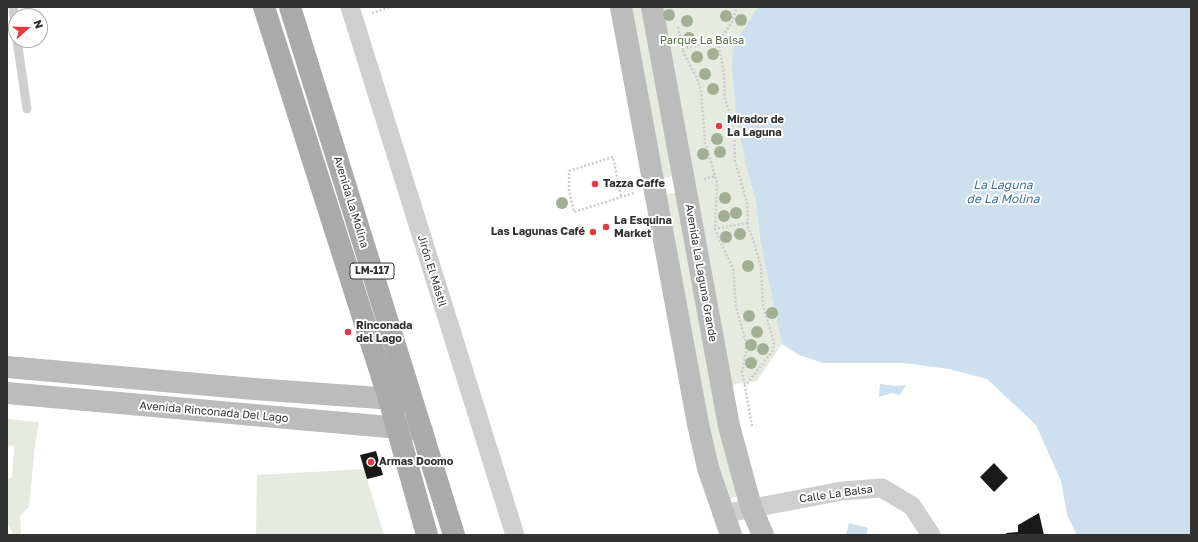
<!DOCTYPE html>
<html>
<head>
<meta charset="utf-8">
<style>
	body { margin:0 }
	#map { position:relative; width:1198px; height:542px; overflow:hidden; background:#fff; font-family:"Golos Text",sans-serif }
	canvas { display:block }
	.frame { position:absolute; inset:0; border:8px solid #323232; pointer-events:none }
	.north { position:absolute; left:8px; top:8px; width:40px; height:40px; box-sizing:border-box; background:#fff; border:1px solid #adadad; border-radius:50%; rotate:70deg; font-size:11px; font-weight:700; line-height:16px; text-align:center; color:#323232 }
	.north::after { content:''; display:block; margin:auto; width:14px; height:18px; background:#e33a42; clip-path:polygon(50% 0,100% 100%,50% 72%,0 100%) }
</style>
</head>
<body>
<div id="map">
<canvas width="1198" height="542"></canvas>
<div class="frame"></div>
<div class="north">N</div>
</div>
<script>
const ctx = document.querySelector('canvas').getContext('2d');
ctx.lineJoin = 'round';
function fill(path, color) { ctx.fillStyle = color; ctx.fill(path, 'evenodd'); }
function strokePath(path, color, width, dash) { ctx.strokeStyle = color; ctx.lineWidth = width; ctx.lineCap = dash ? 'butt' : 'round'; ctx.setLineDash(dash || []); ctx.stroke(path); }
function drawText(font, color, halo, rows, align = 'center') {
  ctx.font = font + ' "Golos Text",sans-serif'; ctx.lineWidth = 4; ctx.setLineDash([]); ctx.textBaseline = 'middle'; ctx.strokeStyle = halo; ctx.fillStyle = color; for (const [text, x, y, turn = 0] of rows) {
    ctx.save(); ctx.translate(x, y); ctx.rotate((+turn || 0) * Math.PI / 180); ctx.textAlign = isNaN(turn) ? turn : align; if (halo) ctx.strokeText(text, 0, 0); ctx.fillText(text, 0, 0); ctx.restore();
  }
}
fill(new Path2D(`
	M629,7H642L672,173L671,177L662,179Z
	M662,7H758L753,16L747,170L756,202L760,241L782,344L757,381L731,385Z
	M670,193H675L677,196L738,496L730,499L716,463L667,195Z
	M7,419L39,422L35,445L29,507L20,516L21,535H12L13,534L7,521V479L12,477L14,446L7,445Z
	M364,469L384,535H256L257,475Z`), '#e5ebde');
fill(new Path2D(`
	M758,7H1191V535H1077L1067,515L1061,481L1036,425L987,379L949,369L904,363H823L799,355L782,344L760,241L756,202L747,170L736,115L732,66L734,45Z
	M880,384L895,386L906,385L900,395L891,393L879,397Z
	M849,523L868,528L866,535H846Z`), '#cee0ed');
fill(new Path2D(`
	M376,451L383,475L367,479L360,455Z
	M994,463L1008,478L994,492L980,477Z
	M1039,513L1044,535H1006V533L1018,532V525Z`), '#191919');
strokePath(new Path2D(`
	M372,13L390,7
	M678,27L684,54L696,76L701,90L705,142L717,183L715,229L733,269L736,307L746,342V352L742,372L745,386
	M718,42L724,74L725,100L732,119L734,130L735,161L747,203L748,227L754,242L761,268L763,306L774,342L772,352L745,386L752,426
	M682,48L718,42L731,24L737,7
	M704,179L716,176
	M621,196L613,157L569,171V190L574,212L634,193
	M714,229L747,223`), '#ccc', 2.5, [2, 2]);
strokePath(new Path2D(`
	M13,7L16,34
	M17,40L27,109`), '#cfcfcf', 9);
strokePath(new Path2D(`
	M350,7L515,535
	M722,514L842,491L882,488L912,506L931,535`), '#cfcfcf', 19);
strokePath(new Path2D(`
	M621,7L698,424L708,468L731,535
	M652,7L729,426L751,507L763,535
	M7,367L254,389L407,400
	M7,393L422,430`), '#bcbcbc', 22);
strokePath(new Path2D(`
	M264,7L389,399L427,535
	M290,7L454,535`), '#aaa', 22);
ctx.fillStyle = '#a1af95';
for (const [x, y] of [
	[669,15],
	[726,16],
	[741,20],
	[687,21],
	[689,38],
	[713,54],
	[697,57],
	[705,74],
	[713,89],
	[717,139],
	[720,152],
	[703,154],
	[725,198],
	[562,203],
	[736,213],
	[724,216],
	[740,234],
	[726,237],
	[748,266],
	[772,313],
	[749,316],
	[757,332],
	[751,345],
	[763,349],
	[751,363]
]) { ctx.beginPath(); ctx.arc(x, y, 6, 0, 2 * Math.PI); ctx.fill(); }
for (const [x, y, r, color] of [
	[719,126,4,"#e33a42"],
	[595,184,4,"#e33a42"],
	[606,227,4,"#e33a42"],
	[593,232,4,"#e33a42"],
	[348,332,4,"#e33a42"],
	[371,462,4,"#e33a42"]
]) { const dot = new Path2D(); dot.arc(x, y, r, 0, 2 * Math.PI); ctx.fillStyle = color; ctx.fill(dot); strokePath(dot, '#fff', 1.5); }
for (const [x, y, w] of [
	[372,271,44]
]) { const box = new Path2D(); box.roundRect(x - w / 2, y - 8, w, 16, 3); ctx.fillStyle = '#fff'; ctx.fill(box); strokePath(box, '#323232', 1); }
drawText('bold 10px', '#323232', null, [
	["LM-117",372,271]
]);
drawText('11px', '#546e3f', '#fff', [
	["Parque La Balsa",702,41]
]);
drawText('bold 11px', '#323232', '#fff', [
	["Mirador de",727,120],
	["La Laguna",727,133],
	["Tazza Caffe",603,184],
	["La Esquina",614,221],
	["Market",614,234],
	["Las Lagunas Café",585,232,"right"],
	["Rinconada",356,326],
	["del Lago",356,339],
	["Armas Doomo",379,462]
], 'left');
drawText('11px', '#323232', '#fff', [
	["Avenida La Molina",351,202,73],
	["Jirón El Mástil",432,271,73],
	["Avenida La Laguna Grande",701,273,80],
	["Avenida Rinconada Del Lago",214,412,5],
	["Calle La Balsa",836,494,-8]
]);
drawText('italic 12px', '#407194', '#fff', [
	["La Laguna",1003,185],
	["de La Molina",1003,199]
]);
</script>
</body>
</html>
